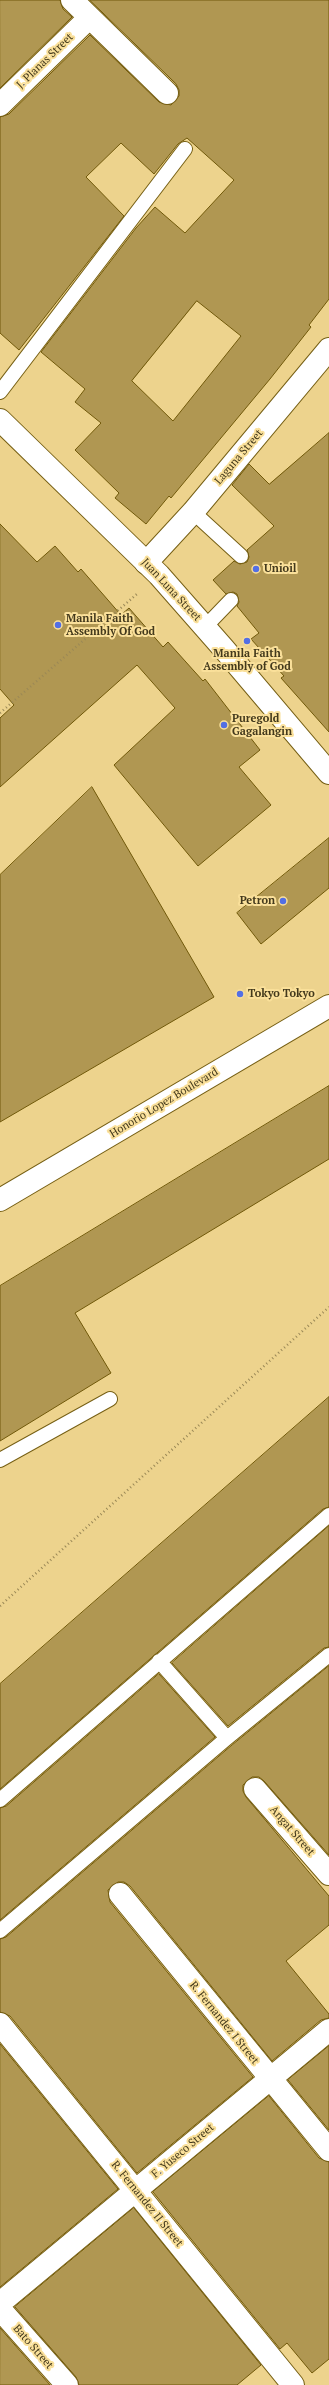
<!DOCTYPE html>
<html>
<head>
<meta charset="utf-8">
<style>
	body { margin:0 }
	canvas { display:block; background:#edd38d }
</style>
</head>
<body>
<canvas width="329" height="2385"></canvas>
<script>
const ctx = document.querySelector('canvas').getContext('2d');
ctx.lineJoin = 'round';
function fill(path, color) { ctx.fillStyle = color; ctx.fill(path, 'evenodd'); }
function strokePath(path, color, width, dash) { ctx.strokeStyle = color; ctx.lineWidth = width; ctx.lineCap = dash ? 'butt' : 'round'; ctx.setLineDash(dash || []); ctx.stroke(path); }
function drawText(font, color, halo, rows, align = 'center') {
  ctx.font = font + ' "PT Serif",serif'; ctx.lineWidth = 4; ctx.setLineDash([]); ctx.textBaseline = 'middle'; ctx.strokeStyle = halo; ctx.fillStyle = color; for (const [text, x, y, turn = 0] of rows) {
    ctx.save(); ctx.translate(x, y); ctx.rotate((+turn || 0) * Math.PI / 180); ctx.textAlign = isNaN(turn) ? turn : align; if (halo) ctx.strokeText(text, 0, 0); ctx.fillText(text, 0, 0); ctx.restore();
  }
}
const building = new Path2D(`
	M0,0H60L63,9L72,17L0,88Z
	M90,0H329V299L309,325L311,327L270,379L171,498L169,496L146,524L115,498L119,493L75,450L101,423L75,402L85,389L41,352L136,228L155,207L185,233L234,180L187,138L178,144L154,174L121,143L86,177L124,216L19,350L0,333V117L9,114L90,35L159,102L171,105L179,96V90L176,84ZM197,301L241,336L173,421L132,381Z
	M329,433V732L281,678L284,676L251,639L259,633L237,606L239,602L237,594L233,592L226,594L213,580L234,561L240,564L247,562L249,557L247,550L274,526L232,485L249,464L269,484Z
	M0,524L37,562L55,546L78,572L81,569L121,615L129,608L163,647L168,642L203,681L205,679L260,750L239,767L271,805L198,866L114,765L175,708L137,665L0,787V718L14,705L0,689Z
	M92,787L214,997L0,1122V875Z
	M329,838V888L261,944L237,913Z
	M329,1086V1159L75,1313L111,1373L0,1441V1286Z
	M329,1397V1507L323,1509L0,1789V1684Z
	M329,1526V1647L324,1648L228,1726L172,1663Z
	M329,1666V1855L264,1781L259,1777H252L243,1785V1791L246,1797L329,1896V1925L286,1961L329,2014V2018L321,2020L272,2061L130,1886L124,1882H118L108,1890L110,1902L253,2077L137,2173L10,2016L0,2012V1939L6,1937L232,1745Z
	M159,1674L215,1737L0,1920V1808L6,1806Z
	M0,2044L118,2189L0,2287Z
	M329,2046V2130L288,2080Z
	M269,2096L319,2158L329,2162V2359L312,2373L287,2343L280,2349L153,2192Z
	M134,2208L261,2365L237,2385H79L76,2377L15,2307Z
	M0,2328L50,2385H0Z`);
fill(building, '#b09752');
strokePath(building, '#71590a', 1);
const service = new Path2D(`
	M0,392L185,149
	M193,512L241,556
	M205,627L231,600
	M0,1460L110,1399
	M159,1661L227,1738
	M0,1800L329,1515
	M0,1931L227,1738L329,1655`);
const minor = new Path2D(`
	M72,0L167,93
	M0,105L89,18
	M146,563L193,512L329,349
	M255,1789L329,1874
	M120,1894L329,2150
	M0,2024L293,2385
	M0,2303L329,2030
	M0,2309L67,2385`);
const secondary = new Path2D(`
	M0,420L159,575L224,649L329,773
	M0,1200L329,1006`);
strokePath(service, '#776015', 16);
strokePath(minor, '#776015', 24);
strokePath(secondary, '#776015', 24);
strokePath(new Path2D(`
	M0,713L137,594
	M0,1606L329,1307`), '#9a8856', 2.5, [1, 3]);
strokePath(service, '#fff', 14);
strokePath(minor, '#fff', 22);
strokePath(secondary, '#fff', 22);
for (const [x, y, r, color] of [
	[256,569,4,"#536fe4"],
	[58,625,4,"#536fe4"],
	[247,641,4,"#536fe4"],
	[224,725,4,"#536fe4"],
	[283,901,4,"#536fe4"],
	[240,994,4,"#536fe4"]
]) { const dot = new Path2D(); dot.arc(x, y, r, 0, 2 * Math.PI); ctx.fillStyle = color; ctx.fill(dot); strokePath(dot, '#fae09a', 1.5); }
drawText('11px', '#43391c', '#fae09a', [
	["J. Planas Street",45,61,-44],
	["Laguna Street",239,457,-50],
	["Juan Luna Street",171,590,47],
	["Honorio Lopez Boulevard",164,1103,-31],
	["Angat Street",292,1831,49],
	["R. Fernandez I Street",224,2023,51],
	["F. Yuseco Street",183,2151,-40],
	["R. Fernandez II Street",147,2204,51],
	["Bato Street",33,2347,49]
]);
drawText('bold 11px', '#43391c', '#fae09a', [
	["Unioil",264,569],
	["Manila Faith",66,619],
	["Assembly Of God",66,632],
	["Manila Faith",247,654,"center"],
	["Assembly of God",247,667,"center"],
	["Puregold",232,719],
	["Gagalangin",232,732],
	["Petron",275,901,"right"],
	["Tokyo Tokyo",248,994]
], 'left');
</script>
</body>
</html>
